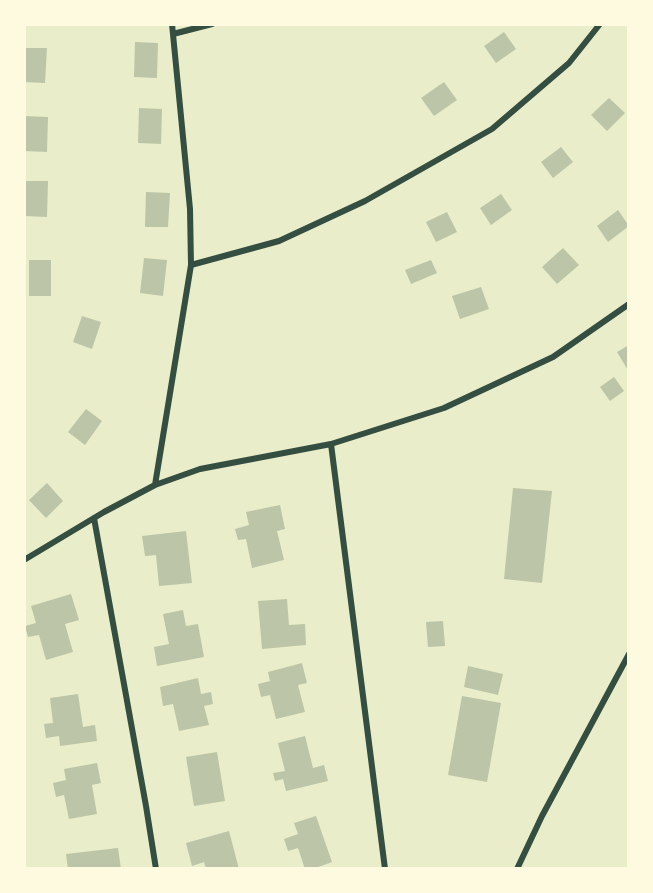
<!DOCTYPE html>
<html>
<head>
<meta charset="utf-8">
<style>
	body { margin:0 }
	#map { position:relative; width:653px; height:893px; overflow:hidden; background:#e9edc9; font-family:Inter,sans-serif }
	canvas { display:block }
	.frame { position:absolute; inset:0; border:26px solid #fefae0; pointer-events:none }
</style>
</head>
<body>
<div id="map">
<canvas width="653" height="893"></canvas>
<div class="frame"></div>
</div>
<script>
const ctx = document.querySelector('canvas').getContext('2d');
ctx.lineJoin = 'round';
function fill(path, color) { ctx.fillStyle = color; ctx.fill(path, 'evenodd'); }
function strokePath(path, color, width, dash) { ctx.strokeStyle = color; ctx.lineWidth = width; ctx.lineCap = dash ? 'butt' : 'round'; ctx.setLineDash(dash || []); ctx.stroke(path); }
fill(new Path2D(`
	M504,32L516,49L496,63L484,46Z
	M135,42L158,43L157,78L134,77Z
	M24,48H47L45,83L24,82Z
	M444,82L457,100L434,116L421,98Z
	M609,98L625,113L607,131L591,115Z
	M139,108L162,109L161,144L138,143Z
	M25,116L48,117L47,152L24,151Z
	M561,147L573,162L553,178L541,162Z
	M25,181H48L47,217L25,216Z
	M146,192L170,193L168,227H145Z
	M501,194L512,210L491,225L480,208Z
	M618,210L629,226L608,242L597,226Z
	M447,212L457,232L436,242L426,222Z
	M563,248L579,265L557,284L542,267Z
	M144,258L167,260L163,296L140,293Z
	M29,260H51V296H29Z
	M431,260L437,273L411,284L405,270Z
	M481,287L489,309L460,319L452,296Z
	M82,316L101,322L92,349L73,342Z
	M629,345V372L617,352Z
	M614,377L624,391L610,401L600,387Z
	M86,409L102,421L85,445L68,432Z
	M47,483L63,501L46,518L29,500Z
	M513,488L552,491L542,583L504,579Z
	M280,505L285,529L277,531L284,560L252,568L246,539L238,540L235,529L249,525L246,512Z
	M186,531L192,583L159,586L156,555L145,556L142,536Z
	M71,594L79,620L65,624L73,652L46,660L39,635L28,637L25,626L36,623L31,606Z
	M287,599L289,625L305,624L306,645L262,649L258,601Z
	M183,610L186,626L198,624L204,657L157,666L154,647L169,644L163,614Z
	M443,621L445,646L428,647L426,622Z
	M302,663L307,683L298,685L305,712L276,719L270,695L261,697L258,684L270,681L268,672Z
	M468,666L503,674L498,695L464,687Z
	M198,678L201,694L211,692L213,704L204,706L209,725L179,731L173,704L163,706L160,687Z
	M78,694L83,727L95,725L97,741L60,746L59,736L46,738L44,724L53,723L50,698Z
	M462,696L501,703L487,782L448,775Z
	M305,736L313,768L324,765L328,781L286,791L283,779L275,781L273,773L285,771L278,743Z
	M217,752L225,801L194,806L186,757Z
	M97,763L101,783L92,785L97,814L69,819L64,795L56,797L53,783L66,780L64,769Z
	M316,816L332,862L313,869H305L298,848L288,851L284,839L298,834L294,823Z
	M229,831L239,869H206L204,862L192,866L186,843Z
	M118,848L121,869H68L66,854Z`), '#bcc5a7');
strokePath(new Path2D(`
	M173,34L212,24
	M191,265L279,241L365,201L492,129L569,63L600,24
	M331,444L385,869
	M155,485L191,265L190,209L172,24
	M94,518L146,806L156,869
	M24,560L104,512L155,485L200,469L331,444L444,408L553,357L629,304
	M517,869L542,816L629,654`), '#344e41', 6);
</script>
</body>
</html>
